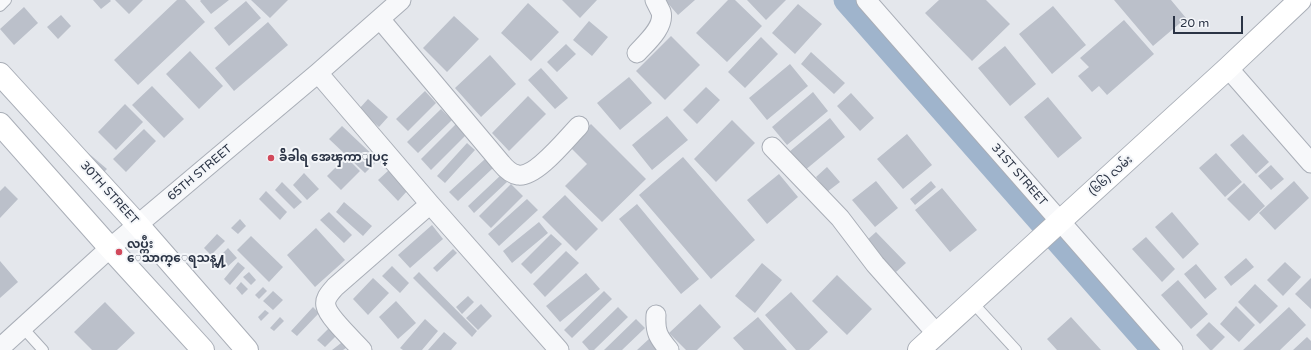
<!DOCTYPE html>
<html>
<head>
<meta charset="utf-8">
<style>
	body { margin:0 }
	#map { position:relative; width:1311px; height:350px; overflow:hidden; background:#e4e7ec; font-family:"Varela Round",sans-serif }
	canvas { display:block }
	.scale { position:absolute; left:1173px; top:16px; width:70px; height:18px; box-sizing:border-box; border:2px solid #2b3445; border-top:0; padding-left:5px; font-size:12px; line-height:14px; white-space:nowrap; color:#2b3445; -webkit-text-stroke:3px #f4f6f9; paint-order:stroke }
</style>
</head>
<body>
<div id="map">
<canvas width="1311" height="350"></canvas>
<div class="scale">20 m</div>
</div>
<script>
const ctx = document.querySelector('canvas').getContext('2d');
ctx.lineJoin = 'round';
function strokePath(path, color, width, dash) { ctx.strokeStyle = color; ctx.lineWidth = width; ctx.lineCap = dash ? 'butt' : 'round'; ctx.setLineDash(dash || []); ctx.stroke(path); }
function fill(path, color) { ctx.fillStyle = color; ctx.fill(path, 'evenodd'); }
function drawText(font, color, halo, rows, align = 'center') {
  ctx.font = font + ' "Varela Round","Noto Sans Myanmar",sans-serif'; ctx.lineWidth = 4; ctx.setLineDash([]); ctx.textBaseline = 'middle'; ctx.strokeStyle = halo; ctx.fillStyle = color; for (const [text, x, y, turn = 0] of rows) {
    ctx.save(); ctx.translate(x, y); ctx.rotate((+turn || 0) * Math.PI / 180); ctx.textAlign = isNaN(turn) ? turn : align; if (halo) ctx.strokeText(text, 0, 0); ctx.fillText(text, 0, 0); ctx.restore();
  }
}
strokePath(new Path2D(`
	M846,0L1154,350`), '#9fb4cc', 25);
fill(new Path2D(`
	M93,0H110L111,1L101,9Z
	M115,0H143L129,14Z
	M177,0H185L205,22L138,85L114,60Z
	M201,0H229L211,14L200,1Z
	M251,0H288L270,18Z
	M562,0H597L580,18Z
	M665,0H695L678,15Z
	M728,0H735L762,26L727,62L696,33Z
	M747,0H786L766,20Z
	M939,0H986L1010,24L972,61L925,13Z
	M1114,0H1171L1186,18L1153,46Z
	M246,1L261,18L229,46L214,28Z
	M528,3L559,32L531,61L501,33Z
	M798,4L822,24L795,54L772,33Z
	M1053,6L1086,45L1052,74L1019,34Z
	M24,7L38,23L14,45L0,29Z
	M61,15L71,26L58,39L47,27Z
	M454,16L479,39L447,72L423,48Z
	M1124,20L1154,54L1107,95L1099,86L1092,92L1078,76L1089,67L1080,58Z
	M589,21L608,37L592,56L573,40Z
	M268,22L288,45L234,91L215,68Z
	M671,36L700,65L665,100L636,71Z
	M761,37L778,54L745,88L728,72Z
	M566,44L576,54L557,72L547,62Z
	M1005,46L1036,84L1010,106L978,68Z
	M190,51L223,86L199,109L166,74Z
	M811,52L845,83L834,94L801,64Z
	M490,55L516,84L481,117L455,88Z
	M790,64L808,86L767,120L749,98Z
	M541,68L568,98L555,109L528,80Z
	M629,77L652,103L620,130L597,103Z
	M152,86L184,119L164,138L132,105Z
	M706,87L720,100L697,124L683,110Z
	M425,91L436,103L408,131L396,119Z
	M813,92L828,111L787,145L772,127Z
	M851,93L874,118L860,131L837,106Z
	M528,96L546,114L509,151L492,133Z
	M1048,97L1082,138L1058,158L1024,117Z
	M368,99L388,117L379,127L359,109Z
	M125,104L143,122L116,150L98,132Z
	M441,109L452,120L418,153L407,142Z
	M667,116L688,140L652,170L632,145Z
	M830,118L845,137L804,171L789,152Z
	M732,120L755,143L716,182L694,159Z
	M457,123L467,134L431,170L421,159Z
	M591,124L646,179L602,222L565,186L587,164L569,146Z
	M342,126L378,160L365,173L329,139Z
	M144,129L156,141L126,172L113,159Z
	M907,134L932,165L903,189L877,159Z
	M1243,134L1269,162L1256,174L1230,145Z
	M467,143L475,150L445,183L437,176Z
	M87,152L107,169L101,175L82,158Z
	M1216,153L1242,182L1225,197L1199,168Z
	M346,157L360,171L341,190L327,176Z
	M683,157L755,240L711,279L639,195Z
	M485,159L493,168L458,201L449,192Z
	M1271,165L1284,179L1271,190L1258,176Z
	M827,167L840,182L827,192L816,177Z
	M389,170L408,190L398,201L378,180Z
	M304,173L319,189L307,200L293,185Z
	M779,174L798,197L767,224L747,200Z
	M501,175L507,182L474,213L468,206Z
	M876,181L898,208L875,227L852,200Z
	M931,181L936,187L915,205L910,199Z
	M1294,181L1309,198L1275,230L1259,213Z
	M282,182L302,202L294,209L275,190Z
	M1244,183L1265,206L1249,221L1227,199Z
	M511,184L523,196L491,228L479,216Z
	M5,186L18,199L0,218V191Z
	M942,188L977,230L950,252L915,210Z
	M266,191L287,212L280,220L259,199Z
	M565,195L598,229L576,251L542,217Z
	M527,199L538,210L499,246L488,234Z
	M344,202L372,226L363,236L336,212Z
	M637,204L699,279L681,294L619,219Z
	M329,212L352,235L344,243L320,220Z
	M1172,212L1199,244L1183,259L1155,227Z
	M240,219L246,226L238,234L231,228Z
	M539,222L548,233L512,263L503,251Z
	M432,225L443,239L410,268L398,255Z
	M316,228L345,260L315,287L287,255Z
	M876,232L906,263L896,272L866,241Z
	M217,234L225,241L211,255L204,248Z
	M551,234L562,244L531,274L521,264Z
	M251,236L283,267L269,282L237,250Z
	M1146,237L1175,269L1162,282L1132,249Z
	M228,248L237,258L227,267L218,258Z
	M453,249L457,253L437,272L433,268Z
	M566,251L579,263L545,297L533,284Z
	M1246,258L1254,267L1231,286L1224,277Z
	M0,261L18,282L0,298Z
	M238,262L245,268L230,285L224,279Z
	M1285,262L1301,277L1283,296L1267,280Z
	M762,263L782,280L755,313L735,296Z
	M1196,264L1217,289L1205,299L1184,274Z
	M392,266L409,283L400,293L382,276Z
	M249,272L256,280L251,285L243,277Z
	M419,272L477,331L472,337L413,278Z
	M586,273L600,289L560,322L546,306Z
	M837,275L872,309L847,335L812,301Z
	M373,278L389,293L368,315L353,299Z
	M1311,278V309L1295,294Z
	M1178,280L1208,314L1191,329L1161,295Z
	M241,282L248,289L242,295L236,288Z
	M1255,284L1278,306L1260,324L1238,302Z
	M263,287L267,291L259,299L255,295Z
	M273,291L283,300L273,310L263,301Z
	M604,291L612,299L572,338L564,330Z
	M791,292L828,332L809,350H796L765,315Z
	M468,296L474,302L462,314L456,307Z
	M396,301L416,323L398,339L379,317Z
	M105,302L135,333L117,350H92L74,332Z
	M481,304L492,316L478,330L466,318Z
	M700,304L721,327L697,350H686L669,333Z
	M1236,306L1255,325L1239,342L1220,324Z
	M313,307L319,313L297,336L291,331Z
	M618,307L628,317L594,350H589L582,342Z
	M1289,307L1306,325L1280,350H1243Z
	M265,310L269,313L261,321L258,317Z
	M280,317L284,321L274,331L270,328Z
	M758,317L787,350H744L733,338Z
	M1071,317L1101,350H1057L1047,339Z
	M425,319L438,331L422,350H403L400,348Z
	M636,319L645,328L622,350H604Z
	M1209,322L1225,337L1212,350H1210L1196,335Z
	M332,325L339,333L325,347L317,340Z
	M444,332L457,343L451,350H428Z
	M1307,337L1311,341V350H1293Z
	M650,338L661,350H637Z
	M345,340L349,346L343,350H332Z`), '#bbc0ca');
const lane = new Path2D(`
	M0,6L6,0
	M972,302L1016,350
	M23,328L43,350`);
const street = new Path2D(`
	M866,0L1173,350
	M380,19L501,163C505,168 511,174 518,175C536,178 567,138 579,126
	M637,53C646,43 665,27 661,12C659,8 657,4 655,0
	M1228,68L1311,163
	M318,73L430,204L559,350
	M772,147L840,218L875,264L937,334
	M656,315C655,332 658,337 669,350
	M0,348L110,248L318,73L401,0
	M362,350C354,341 328,317 326,306C324,298 331,292 335,287L430,204`);
const secondary = new Path2D(`
	M0,74L138,225L247,350
	M0,124L110,248L203,350
	M919,350L1228,68L1300,0`);
strokePath(lane, '#a9aeb7', 12);
strokePath(street, '#a9aeb7', 21);
strokePath(secondary, '#a9aeb7', 24);
strokePath(lane, '#f7f8fa', 10);
strokePath(street, '#f7f8fa', 19);
strokePath(secondary, '#fff', 22);
for (const [x, y, r, color] of [
	[271,158,4,"#d1495b"],
	[119,252,4,"#d1495b"]
]) { const dot = new Path2D(); dot.arc(x, y, r, 0, 2 * Math.PI); ctx.fillStyle = color; ctx.fill(dot); strokePath(dot, '#f4f6f9', 1.5); }
drawText('bold 12px', '#2b3445', '#f4f6f9', [
	["ခ်ိခါရ အေၾကာျပင္",279,158],
	["လပ္ကီး",127,245],
	["ေသာက္ေရသန္႔",127,259]
], 'left');
drawText('12px', '#2b3445', '#f4f6f9', [
	["65TH STREET",200,173,-40],
	["31ST STREET",1019,175,49],
	["(၆၆) လမ်း",1111,176,-42],
	["30TH STREET",109,193,48]
]);
</script>
</body>
</html>
